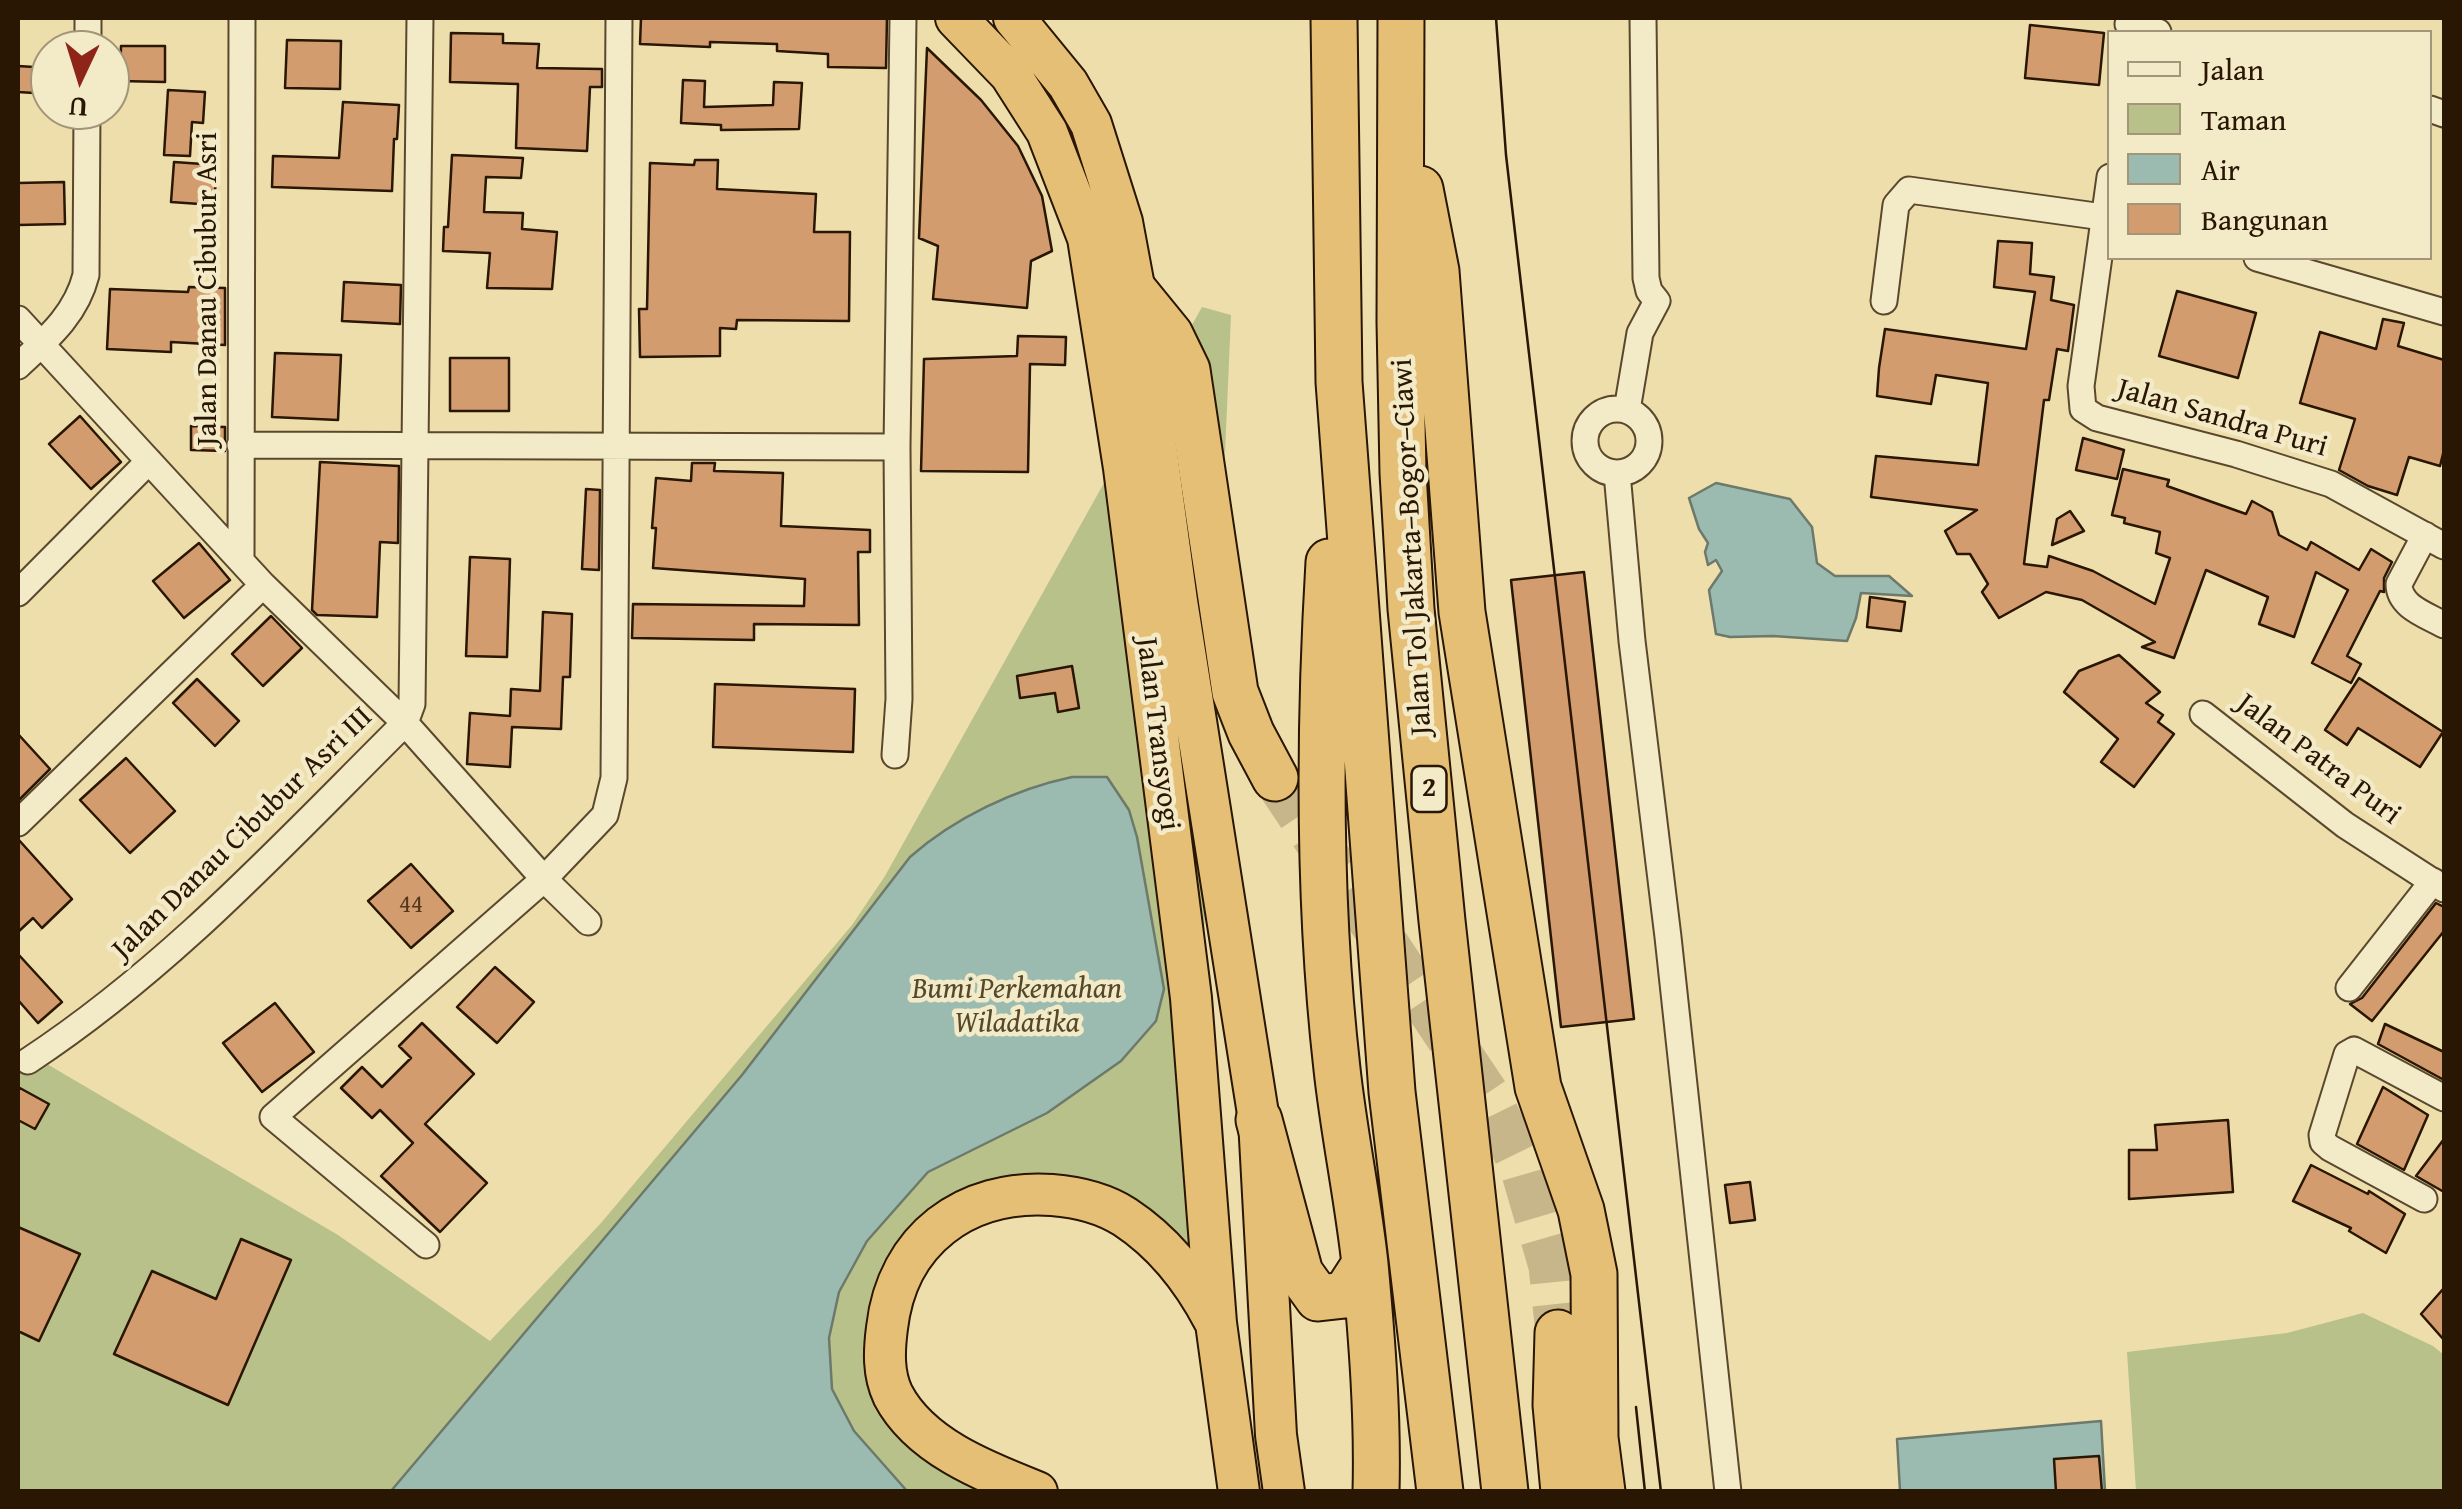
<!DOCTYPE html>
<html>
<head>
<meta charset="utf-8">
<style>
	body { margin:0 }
	#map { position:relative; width:2462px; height:1509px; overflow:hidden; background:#eddeab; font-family:"Gentium Book Plus",serif }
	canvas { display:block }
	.frame { position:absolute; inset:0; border:20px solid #291603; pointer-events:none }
	.legend { position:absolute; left:2107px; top:30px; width:325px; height:230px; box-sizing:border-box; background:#f3eac8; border:2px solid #a29579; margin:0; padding:12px 18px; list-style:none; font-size:30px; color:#291603 }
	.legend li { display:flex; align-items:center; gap:20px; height:50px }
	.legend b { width:50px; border:2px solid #a29579 }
	.north { position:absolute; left:30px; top:30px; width:100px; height:100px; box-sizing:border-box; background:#f3eac8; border:2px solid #a29579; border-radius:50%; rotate:184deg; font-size:28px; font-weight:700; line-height:40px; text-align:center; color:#291603 }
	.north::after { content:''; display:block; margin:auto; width:35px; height:45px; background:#8f2418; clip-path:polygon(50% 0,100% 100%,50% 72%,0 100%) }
</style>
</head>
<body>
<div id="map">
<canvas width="2462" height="1509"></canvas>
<div class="frame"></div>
<ul class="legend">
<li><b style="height:12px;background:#f3eac8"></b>Jalan</li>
<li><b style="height:28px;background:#b7c189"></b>Taman</li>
<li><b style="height:28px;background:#9bbbb1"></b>Air</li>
<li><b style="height:28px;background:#d39c6f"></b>Bangunan</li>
</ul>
<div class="north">U</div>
</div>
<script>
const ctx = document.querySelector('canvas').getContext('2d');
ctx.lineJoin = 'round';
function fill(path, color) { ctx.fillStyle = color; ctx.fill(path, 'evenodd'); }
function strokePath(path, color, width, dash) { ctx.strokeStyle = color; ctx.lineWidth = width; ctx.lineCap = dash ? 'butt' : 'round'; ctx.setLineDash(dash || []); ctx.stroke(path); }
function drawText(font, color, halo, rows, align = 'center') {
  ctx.font = font + ' "Gentium Book Plus",serif'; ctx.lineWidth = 9; ctx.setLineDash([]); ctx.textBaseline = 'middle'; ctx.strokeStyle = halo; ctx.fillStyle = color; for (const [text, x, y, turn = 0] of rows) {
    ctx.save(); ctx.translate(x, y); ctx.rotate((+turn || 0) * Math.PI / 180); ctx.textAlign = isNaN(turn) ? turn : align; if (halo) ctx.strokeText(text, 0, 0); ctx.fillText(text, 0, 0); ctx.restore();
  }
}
fill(new Path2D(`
	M1202,307L1231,315L1198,1074L1214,1294L1110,1203L949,1210L884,1375L991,1491L18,1492V1047L338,1235L490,1341L601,1223L852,925L885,876Z
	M2363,1313L2433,1346L2444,1355V1491H2136L2127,1352L2287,1333Z`), '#b7c189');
const water = new Path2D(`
	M1716,483L1790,499L1812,527L1817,563L1835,576H1889L1912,596L1861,593L1856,618L1847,641L1773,636L1730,637L1716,634L1709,590L1722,571L1716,560L1708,565L1705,552L1708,543L1699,529L1689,498Z
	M1072,777H1107L1129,810L1137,837L1164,989L1156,1021L1121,1061L1047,1113L928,1172L867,1241L839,1292L829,1338L832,1389L854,1431L907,1491H391L742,1075L910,857C954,818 1015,789 1072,777Z
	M2101,1421L2105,1491H1900L1897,1439Z`);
fill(water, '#9bbbb1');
strokePath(water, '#6d796b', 2.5);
const building = new Path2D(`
	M641,18H887L886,68L828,67V54L777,51V44L710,42V47L640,44Z
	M2030,25L2104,33L2099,85L2025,78Z
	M451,33L503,34V43L539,44L537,68L602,69V87H590L587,151L516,148L518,84L450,82Z
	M287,40L341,41L340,89L285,88Z
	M121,46H165V82L120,81Z
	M927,48L981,100L1018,146L1042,196L1052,251L1031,261L1027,308L933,299L938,246L919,238Z
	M18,66L50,68V94L18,92Z
	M683,80L705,81L704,107L773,105L774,82L802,83L799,129L721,130V125L681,123Z
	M168,90L205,92L203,123L192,122L190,156L164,155Z
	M343,102L399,105L397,139H394L392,191L272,187L273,156L339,158Z
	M452,155L523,158L521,178L486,177L484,212L523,213L522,229L557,232L552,289L487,288L490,253L443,251L444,227H448Z
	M695,160H718L717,189L816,194L814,232H850L849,321L737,320L736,329L720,328V356L640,357L639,309H647L650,163L694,165Z
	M174,162L217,165L214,205L171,202Z
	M64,182L65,224L18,225V183Z
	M1998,241L2032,243L2030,274L2054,277L2051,300L2074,305L2068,351L2057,349L2049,400H2044L2024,564L2047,567L2049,556L2093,571L2155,604L2170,558L2156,553L2160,532L2124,523L2125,518L2112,515L2123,469L2169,480L2167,486L2246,514L2252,501L2272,512L2279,535L2307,550L2311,542L2359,570L2371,549L2392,562L2384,578V592L2380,591L2347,656L2361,664L2351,683L2312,663L2348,590L2316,572L2294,637L2259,624L2268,597L2206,570L2174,658L2142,647L2155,642L2082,600L2046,592L1999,618L1982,592L1988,584L1970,554H1957L1945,531L1977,510L1871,497L1876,456L1978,465L1988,383L1936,375L1931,404L1877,396L1879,368L1885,329L2026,349L2035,292L1994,287Z
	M344,282L401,285L400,324L342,321Z
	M189,287L225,288V345L171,342V352L107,349L110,289L188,292Z
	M2177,291L2256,313L2238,378L2159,356Z
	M2383,319L2404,323L2398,346L2444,360V450L2440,466L2409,457L2397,495L2368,486L2339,470L2355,419L2300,403L2320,332L2376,349Z
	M1018,336L1066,337L1065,365L1030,364L1028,472L921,471L924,359L1017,356Z
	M275,353L341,355L338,420L272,417Z
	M450,358H509V411H450Z
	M80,416L121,462L91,489L49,444Z
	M191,426L225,427V451L191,450Z
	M2083,438L2124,450L2117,479L2076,470Z
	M320,462L399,466L398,543L380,542L377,617L317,615L312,610Z
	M692,463H715L714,471L783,473L781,526L870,530V552H858L859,625L754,624V640L632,638L633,604L804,606L805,579L653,568L656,528H652L656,478L691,481Z
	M586,489L600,490L599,570L582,569Z
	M2070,511L2084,531L2052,545L2057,519Z
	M199,543L230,580L184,618L153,581Z
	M470,557L510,559L507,657L466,656Z
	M1584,572L1634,1019L1561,1027L1511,580Z
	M1870,597L1905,602L1901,631L1867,627Z
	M543,612L572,614L570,677H563L561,729L512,727L510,767L467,764L470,713L510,716L511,689L540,691Z
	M271,616L302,648L263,686L232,654Z
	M2119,655L2160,692L2146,703L2163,715L2158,722L2174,734L2134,787L2101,762L2118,739L2064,692L2079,671Z
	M1072,666L1079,708L1058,712L1055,693L1020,698L1017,676Z
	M2359,678L2443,732L2420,767L2358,728L2347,745L2325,730Z
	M197,679L239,721L215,746L173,703Z
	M715,684L855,689L853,752L713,747Z
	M18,734L50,769L18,801Z
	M126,758L175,811L130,853L80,800Z
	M18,839L72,899L42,928L33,918L18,932Z
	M411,864L453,911L411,948L368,901Z
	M2436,903L2444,907V931L2372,1021L2350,1004L2362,998Z
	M18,954L62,1002L38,1023L18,1000Z
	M495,967L534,1002L497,1043L457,1007Z
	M275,1003L314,1052L262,1092L223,1043Z
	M422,1023L474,1074L425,1124L487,1183L440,1232L381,1176L413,1143L380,1110L372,1118L341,1088L362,1067L382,1087L411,1058L399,1046Z
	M2385,1024L2444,1052V1080L2378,1044Z
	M18,1087L49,1104L35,1129L18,1120Z
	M2383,1087L2428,1115L2404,1170L2357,1144Z
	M2228,1120L2233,1192L2129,1199V1150H2157L2155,1125Z
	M2444,1139V1192L2416,1176Z
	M2311,1165L2368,1194L2369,1191L2405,1214L2386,1253L2349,1231L2351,1228L2293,1201Z
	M1750,1182L1755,1220L1730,1223L1725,1185Z
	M18,1227L80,1254L39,1341L18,1331Z
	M241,1239L291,1260L228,1405L114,1354L152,1271L216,1299Z
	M2444,1288V1340L2421,1314Z
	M2099,1456L2102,1492H2056L2054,1459Z`);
fill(building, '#d39c6f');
strokePath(building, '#291603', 2.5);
strokePath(new Path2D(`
	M1275,778L1487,1095L1522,1166L1551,1266L1558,1333`), '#c6b689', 45, [45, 22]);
const minor = new Path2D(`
	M2128,24L2158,32
	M88,50V18
	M2430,109L2444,114
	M2110,177L2081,386L2083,409L2097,418L2236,454L2331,484L2444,546
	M2257,258L2444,312
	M1884,301L1896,205L1909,190L2110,218
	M18,319L263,585L405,723L544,879L588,922
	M18,366C47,339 76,315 86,275L87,110
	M1585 441a32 32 0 1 1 64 0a32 32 0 1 1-64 0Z
	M1627,410L1640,333L1657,301L1649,291L1646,278L1643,18
	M240,445L897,447
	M1617,473L1632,641L1668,937L1728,1492
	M2425,535L2399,584C2399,607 2427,615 2444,625
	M241,561L242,18
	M18,593L149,461
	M2203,714L2345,825L2444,889
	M895,755L899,699L897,447L903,18
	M18,823L263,585
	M2349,988L2433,881
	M28,1061C171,967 284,843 405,723L412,704L420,18
	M2424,1199L2330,1148L2323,1142L2322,1135L2347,1054L2354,1050L2444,1098
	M426,1245L273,1117L544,879L605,815L614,778L619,18`);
const trunk = new Path2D(`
	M956,18L1010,74L1047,132L1088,238L1124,468L1191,998L1216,1323L1239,1492
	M1014,18L1068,84L1091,124L1122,222L1135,292L1177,601L1259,1120L1276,1435L1284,1492
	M1037,1492C986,1472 920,1447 893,1395C883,1374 884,1351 887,1328C897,1239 966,1189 1052,1195C1078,1197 1103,1203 1125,1217C1163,1242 1193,1280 1214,1320`);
const motorway = new Path2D(`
	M1334,18L1339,382L1392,1092L1440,1492
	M1401,18L1400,322L1403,473L1411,609L1442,921L1505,1492
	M1420,189L1436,271L1462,612L1538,1087L1581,1210L1594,1274L1595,1438L1602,1492
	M1135,292L1170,335L1187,370L1235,692L1251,733L1275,778
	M1329,562C1319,729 1318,902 1337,1069C1344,1134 1358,1199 1365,1264C1372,1340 1378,1416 1376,1492
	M1259,1120L1300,1273L1318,1298L1345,1295L1365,1264
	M1558,1333L1556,1405L1564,1492`);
strokePath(minor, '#5a482d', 29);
strokePath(trunk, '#291603', 44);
strokePath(motorway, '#291603', 49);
strokePath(minor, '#f3eac8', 25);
strokePath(trunk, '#e6bf76', 40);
strokePath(motorway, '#e6bf76', 45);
strokePath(new Path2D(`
	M1496,18L1506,155L1661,1492
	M1636,1407L1645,1492`), '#291603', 2.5);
drawText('25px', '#54381e', null, [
	["44",411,906]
]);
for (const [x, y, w] of [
	[1429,789,35]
]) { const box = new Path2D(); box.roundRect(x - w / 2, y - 23, w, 46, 8); ctx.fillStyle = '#f3eac8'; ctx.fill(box); strokePath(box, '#291603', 2.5); }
drawText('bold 28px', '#291603', null, [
	["2",1429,789]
]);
drawText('30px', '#291603', '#f3eac8', [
	["Jalan Danau Cibubur Asri",208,289,-90],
	["Jalan Sandra Puri",2222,419,16],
	["Jalan Tol Jakarta–Bogor–Ciawi",1413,547,-93],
	["Jalan Transyogi",1157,734,83],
	["Jalan Patra Puri",2318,760,37],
	["Jalan Danau Cibubur Asri III",243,834,-44]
]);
drawText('italic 30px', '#54492b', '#f3eac8', [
	["Bumi Perkemahan",1017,990],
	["Wiladatika",1017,1024]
]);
</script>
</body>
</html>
